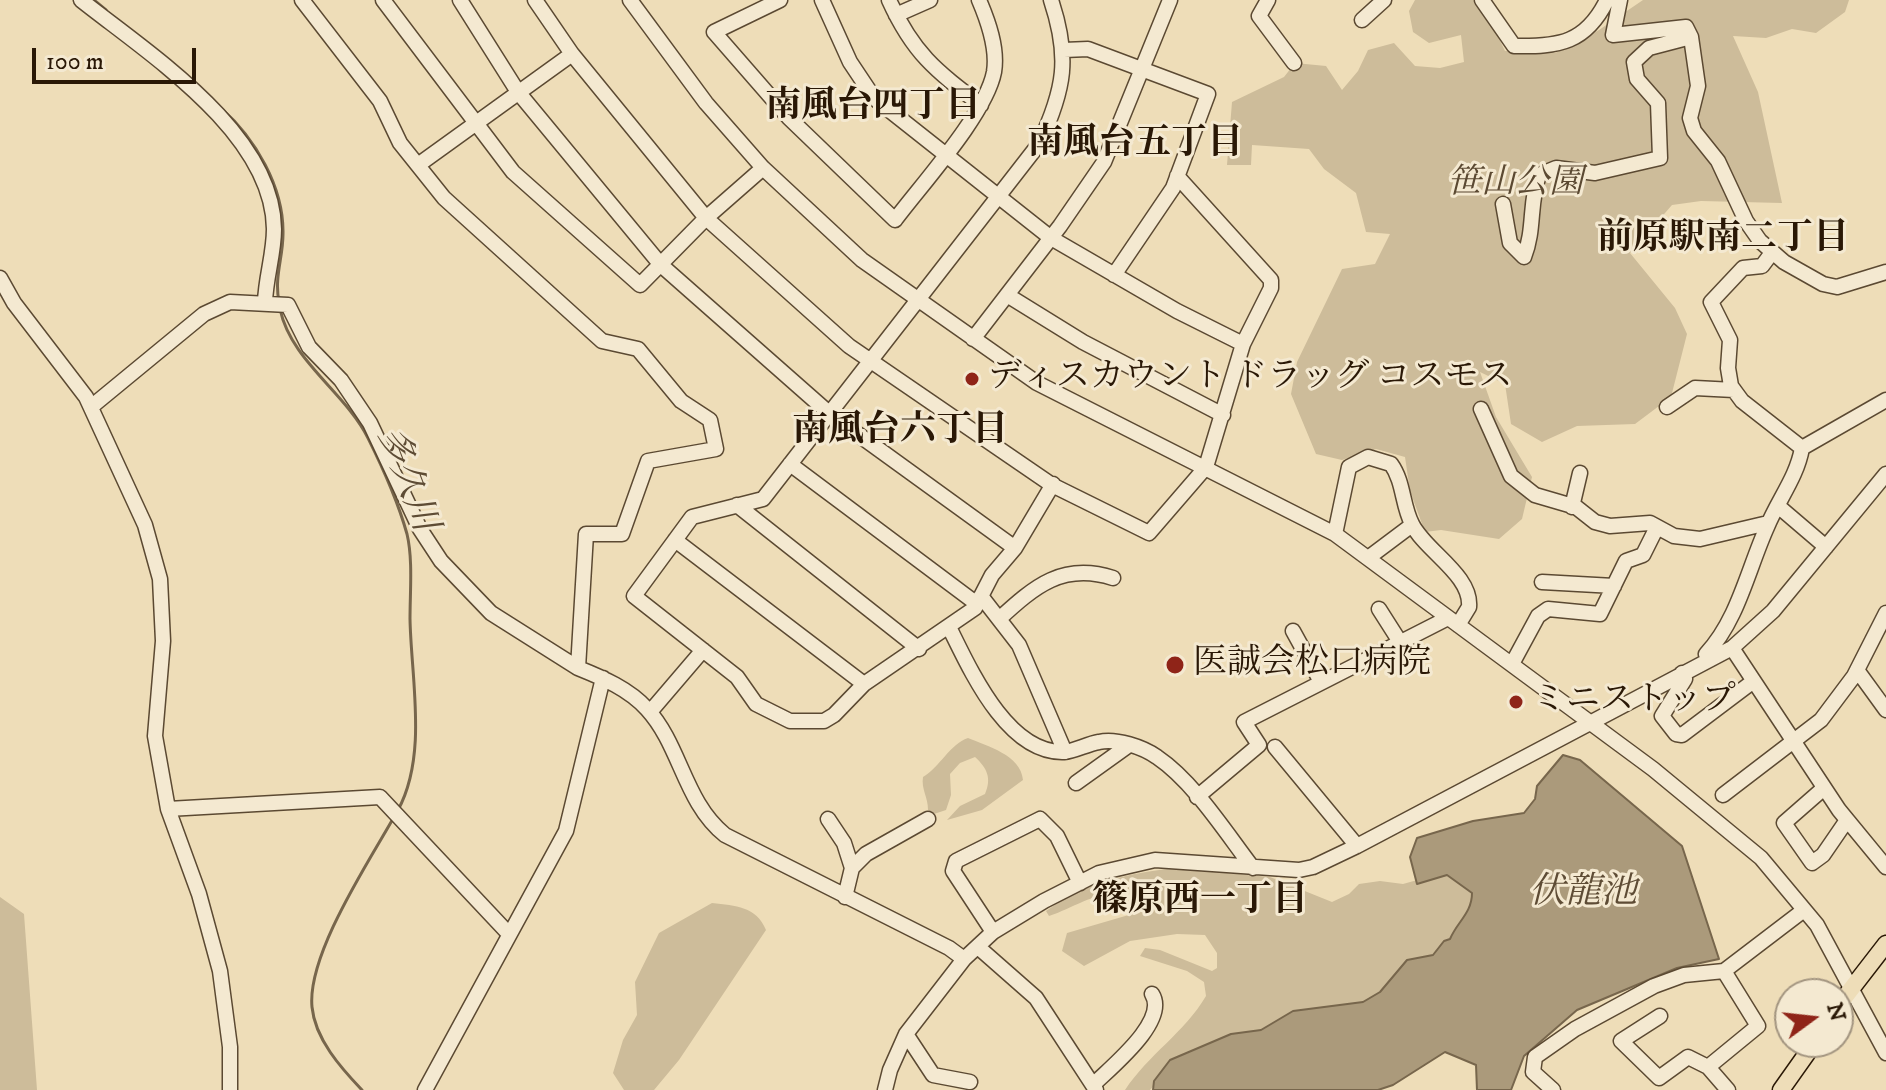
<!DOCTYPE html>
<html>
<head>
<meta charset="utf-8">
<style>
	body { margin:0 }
	#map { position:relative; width:1886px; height:1090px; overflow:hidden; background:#eeddb8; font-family:"IM FELL DW Pica",serif }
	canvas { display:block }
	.north { position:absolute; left:1774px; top:978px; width:80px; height:80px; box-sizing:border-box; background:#f4e9d1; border:2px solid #a39580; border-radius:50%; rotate:75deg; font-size:22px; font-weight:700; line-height:32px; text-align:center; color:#2a1806 }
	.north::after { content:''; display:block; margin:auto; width:28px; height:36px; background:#8f2418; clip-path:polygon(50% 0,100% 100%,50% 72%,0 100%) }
	.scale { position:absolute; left:32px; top:48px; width:164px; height:36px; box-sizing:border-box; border:4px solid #2a1806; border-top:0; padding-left:10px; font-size:24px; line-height:28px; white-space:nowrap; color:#2a1806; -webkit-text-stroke:6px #f4e9d1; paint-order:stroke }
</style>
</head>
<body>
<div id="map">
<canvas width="1886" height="1090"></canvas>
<div class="north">N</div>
<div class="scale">100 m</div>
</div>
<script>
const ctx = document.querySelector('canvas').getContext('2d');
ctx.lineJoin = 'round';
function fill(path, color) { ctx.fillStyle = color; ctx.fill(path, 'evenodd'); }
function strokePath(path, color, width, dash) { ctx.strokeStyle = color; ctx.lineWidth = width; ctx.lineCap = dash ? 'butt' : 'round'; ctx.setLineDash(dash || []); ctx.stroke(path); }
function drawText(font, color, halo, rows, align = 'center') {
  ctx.font = font + ' "IM FELL DW Pica","Noto Serif JP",serif'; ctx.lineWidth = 6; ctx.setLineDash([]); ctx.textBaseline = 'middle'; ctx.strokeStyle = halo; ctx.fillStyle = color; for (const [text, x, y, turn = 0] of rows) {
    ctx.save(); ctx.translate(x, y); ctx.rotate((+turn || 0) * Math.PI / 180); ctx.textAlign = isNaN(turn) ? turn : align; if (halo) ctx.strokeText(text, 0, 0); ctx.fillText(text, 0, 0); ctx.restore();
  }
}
fill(new Path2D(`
	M1415,0H1473L1490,20L1505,51L1537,49L1555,53L1599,30L1643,0H1849L1845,12L1816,33L1792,29L1766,38L1733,36L1758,92L1782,203L1701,201L1672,205L1630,253L1675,308L1687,334L1671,397L1635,424L1577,426L1542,442L1511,424L1505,384L1480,372L1496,417L1532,477L1522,519L1499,539L1441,530L1425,532L1410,491L1405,457L1376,449L1342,460L1316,454L1291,394L1297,362L1342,269L1375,264L1390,234L1366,232L1356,193L1324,169L1309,149L1252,145L1251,165H1227L1232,102L1284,77L1295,63L1326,66L1342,90L1358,71L1368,50L1394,43L1415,66L1440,68L1464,62L1461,35L1429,43L1413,32L1409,11Z
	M968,738C987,746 1021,755 1023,780L982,810L947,820L960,806L985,794C992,778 987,768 975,757L960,763L950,774L951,795L946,810L934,814L928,810C928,797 921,789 923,777C940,767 950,744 968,738Z
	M1175,868L1270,877L1332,902L1349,894L1359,884L1380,881L1403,884L1446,872L1475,891L1476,907L1450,947L1368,1007L1169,1069L1150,1090H1125C1148,1055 1185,1032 1206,996L1204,982L1187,971L1140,956L1145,948L1160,950L1212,971L1217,968V953L1205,935L1177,934L1130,941L1084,966L1062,951L1067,933L1139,912V898C1109,882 1079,906 1049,916L1046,911C1085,883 1128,873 1175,868Z
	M0,897L24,914L37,1090H0Z
	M712,903C736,906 756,906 766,930L679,1060L654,1090H624L613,1073L623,1040L637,1015L635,982L659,933Z`), '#cdbc9a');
const water = new Path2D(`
	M1563,755L1580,760L1682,846L1719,959L1677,968L1577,1010L1524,1056L1511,1090H1477L1476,1065L1445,1052L1393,1085L1378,1090H1153L1154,1081L1170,1060L1231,1034L1261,1030L1293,1011L1363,1002L1380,992L1407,960L1433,955L1444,941L1450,939C1457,922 1472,913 1472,893L1447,875L1417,884L1410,857L1417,838L1473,821L1524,813L1535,799L1537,786Z`);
fill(water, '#ab9a7b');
strokePath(water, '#77664c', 2);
strokePath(new Path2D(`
	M94,0L106,10
	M221,108C255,138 284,187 283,234C283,258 274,277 279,302
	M280,309C291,361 345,392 368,438C383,468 398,502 407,534C413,559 410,592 410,619C411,678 428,755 398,810
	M362,1090C341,1068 315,1039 312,1007C307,955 368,863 394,817`), '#77664c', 3);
const minor = new Path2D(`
	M81,0C149,54 273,133 274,229C274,254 266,276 265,302
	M302,0L380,101L400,143L444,198L602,341L638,349L681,401L710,420L716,449L648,461L622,534H586L578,668C603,678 629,689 647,709C681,746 684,802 725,835L949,948L964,959
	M383,0L513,172L640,285L706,218L763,168
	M460,0L518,92L661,265L830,414L1015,548
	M535,0L572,54L706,218L849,346L1052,485L1149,533L1206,467L1243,344L1271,288V280L1177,176
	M630,0L706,103L763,168L862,260L1037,383L1335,534L1653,769L1761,858L1817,925L1886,1053
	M780,0L714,32L789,118L895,220C922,184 986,114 994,72C998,48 988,21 979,0
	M822,0L850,62L874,98L1051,238L1177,311L1243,344
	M889,0C913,53 935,70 981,105
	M1051,0C1070,57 1065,89 1039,144L763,499L692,517L634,596L737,677L756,704L790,721H824L834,715L864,684L975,608L992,575L1015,548L1053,484
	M1268,0L1259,16L1294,63
	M1482,0L1514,46C1559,47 1586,43 1607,0
	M1620,0L1613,35L1686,27L1691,37L1698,86L1690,118L1694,131L1718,161L1746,221L1760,241L1784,262L1823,284L1837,287L1886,272
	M896,15L930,0
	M1362,20L1384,0
	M1064,50L1088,49L1208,94L1173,188L1114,275
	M418,165L572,54
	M1503,204L1510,243L1524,257C1535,230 1529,202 1539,175L1556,168L1595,173L1660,158L1658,103L1637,79L1634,62L1649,48L1691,37
	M1771,254L1762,266L1743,268L1711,302L1730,340L1728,368L1731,386L1742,401L1802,448
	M0,278L14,303L86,397L145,525L160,579L163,641L155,736L168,809L199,894L220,971L230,1047V1090
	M1007,295L1083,342L1223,415
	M973,339L1060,226L1104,162L1170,0
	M91,407L204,314L230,302L288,305L309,347L341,380L370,423L420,529L441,561L491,613L578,668
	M1667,407L1695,388L1734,390
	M1481,409L1511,476L1535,495L1576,507L1595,522L1610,526L1650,523L1674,536L1700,539L1768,523
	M1802,448L1886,400
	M790,464L977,604
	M737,505L919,649
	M1778,506L1826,547
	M1572,507L1580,473
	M1335,534L1349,467L1368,457L1391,464C1404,482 1402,505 1412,524C1425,551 1472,575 1469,607L1458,625
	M675,540L864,684
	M1368,558L1412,525
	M1542,582L1614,586
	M981,596L1019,645L1065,752
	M1379,609L1400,642
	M999,619C1035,586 1063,562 1113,578
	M949,627C970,669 1007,754 1064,752C1075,751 1087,744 1099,742C1116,738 1143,747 1157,757C1194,782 1226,833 1253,868
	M1293,631L1321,682
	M1732,648L1839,810L1886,867
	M1709,660L1706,654C1738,620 1748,569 1767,527C1778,500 1797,477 1802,448
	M1512,664L1538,616L1548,609L1600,614L1626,561L1643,555L1657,527
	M1857,670L1886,710
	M1682,673L1685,679L1662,716L1676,734L1682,735L1751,683
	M650,712L703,650
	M1275,747L1357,846
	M1076,783L1129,745
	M1824,788L1784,823L1812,863L1823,855L1847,820
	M1723,795L1821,720L1854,676L1886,613
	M1197,797L1259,745L1244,722L1448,618
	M168,809L380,797L508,933
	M828,819L844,843L852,868
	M845,897L852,868L866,854L928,819
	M993,932L953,871L956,861L1040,819L1057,836L1080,883
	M978,947L1036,998L1096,1090
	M1660,1016L1621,1041L1659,1078L1688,1057L1708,1067L1728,1090
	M906,1034L933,1075L970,1082
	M1708,1067L1758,1026L1724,971
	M1093,1085C1111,1067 1169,1021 1152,994
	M425,1090L566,831L603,678
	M885,1090L890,1070L906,1034L964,959L993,932L1044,901L1099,873L1155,860L1299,870L1313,867L1357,846L1732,648L1773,611L1886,474
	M1553,1090L1533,1072L1535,1057L1575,1029L1654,986L1684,975L1724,971L1804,910`);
const major = new Path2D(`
	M1838,1006L1886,944
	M1781,1090L1815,1042`);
strokePath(minor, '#5b4932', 17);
strokePath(major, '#2a1806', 19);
strokePath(minor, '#f4e9d1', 14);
strokePath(major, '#eeddb8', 16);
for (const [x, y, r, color] of [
	[972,379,8,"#8f2418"],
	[1175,665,10,"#8f2418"],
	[1516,702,8,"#8f2418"]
]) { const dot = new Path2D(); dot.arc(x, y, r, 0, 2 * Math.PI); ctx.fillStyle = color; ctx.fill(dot); strokePath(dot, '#f4e9d1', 3); }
drawText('italic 34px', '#5b4932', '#f4e9d1', [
	["笹山公園",1515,185]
]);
drawText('34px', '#2a1806', '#f4e9d1', [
	["ディスカウント ドラッグ コスモス",988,379],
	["医誠会松口病院",1193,665],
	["ミニストップ",1532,702]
], 'left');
drawText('bold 36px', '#2a1806', '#f4e9d1', [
	["南風台四丁目",873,109],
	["南風台五丁目",1135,146],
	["前原駅南二丁目",1723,241],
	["南風台六丁目",900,433],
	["篠原西一丁目",1200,903]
]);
drawText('italic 36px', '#5e4c35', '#f4e9d1', [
	["多久川",405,480,69],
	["伏龍池",1583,895]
]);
</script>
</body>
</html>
